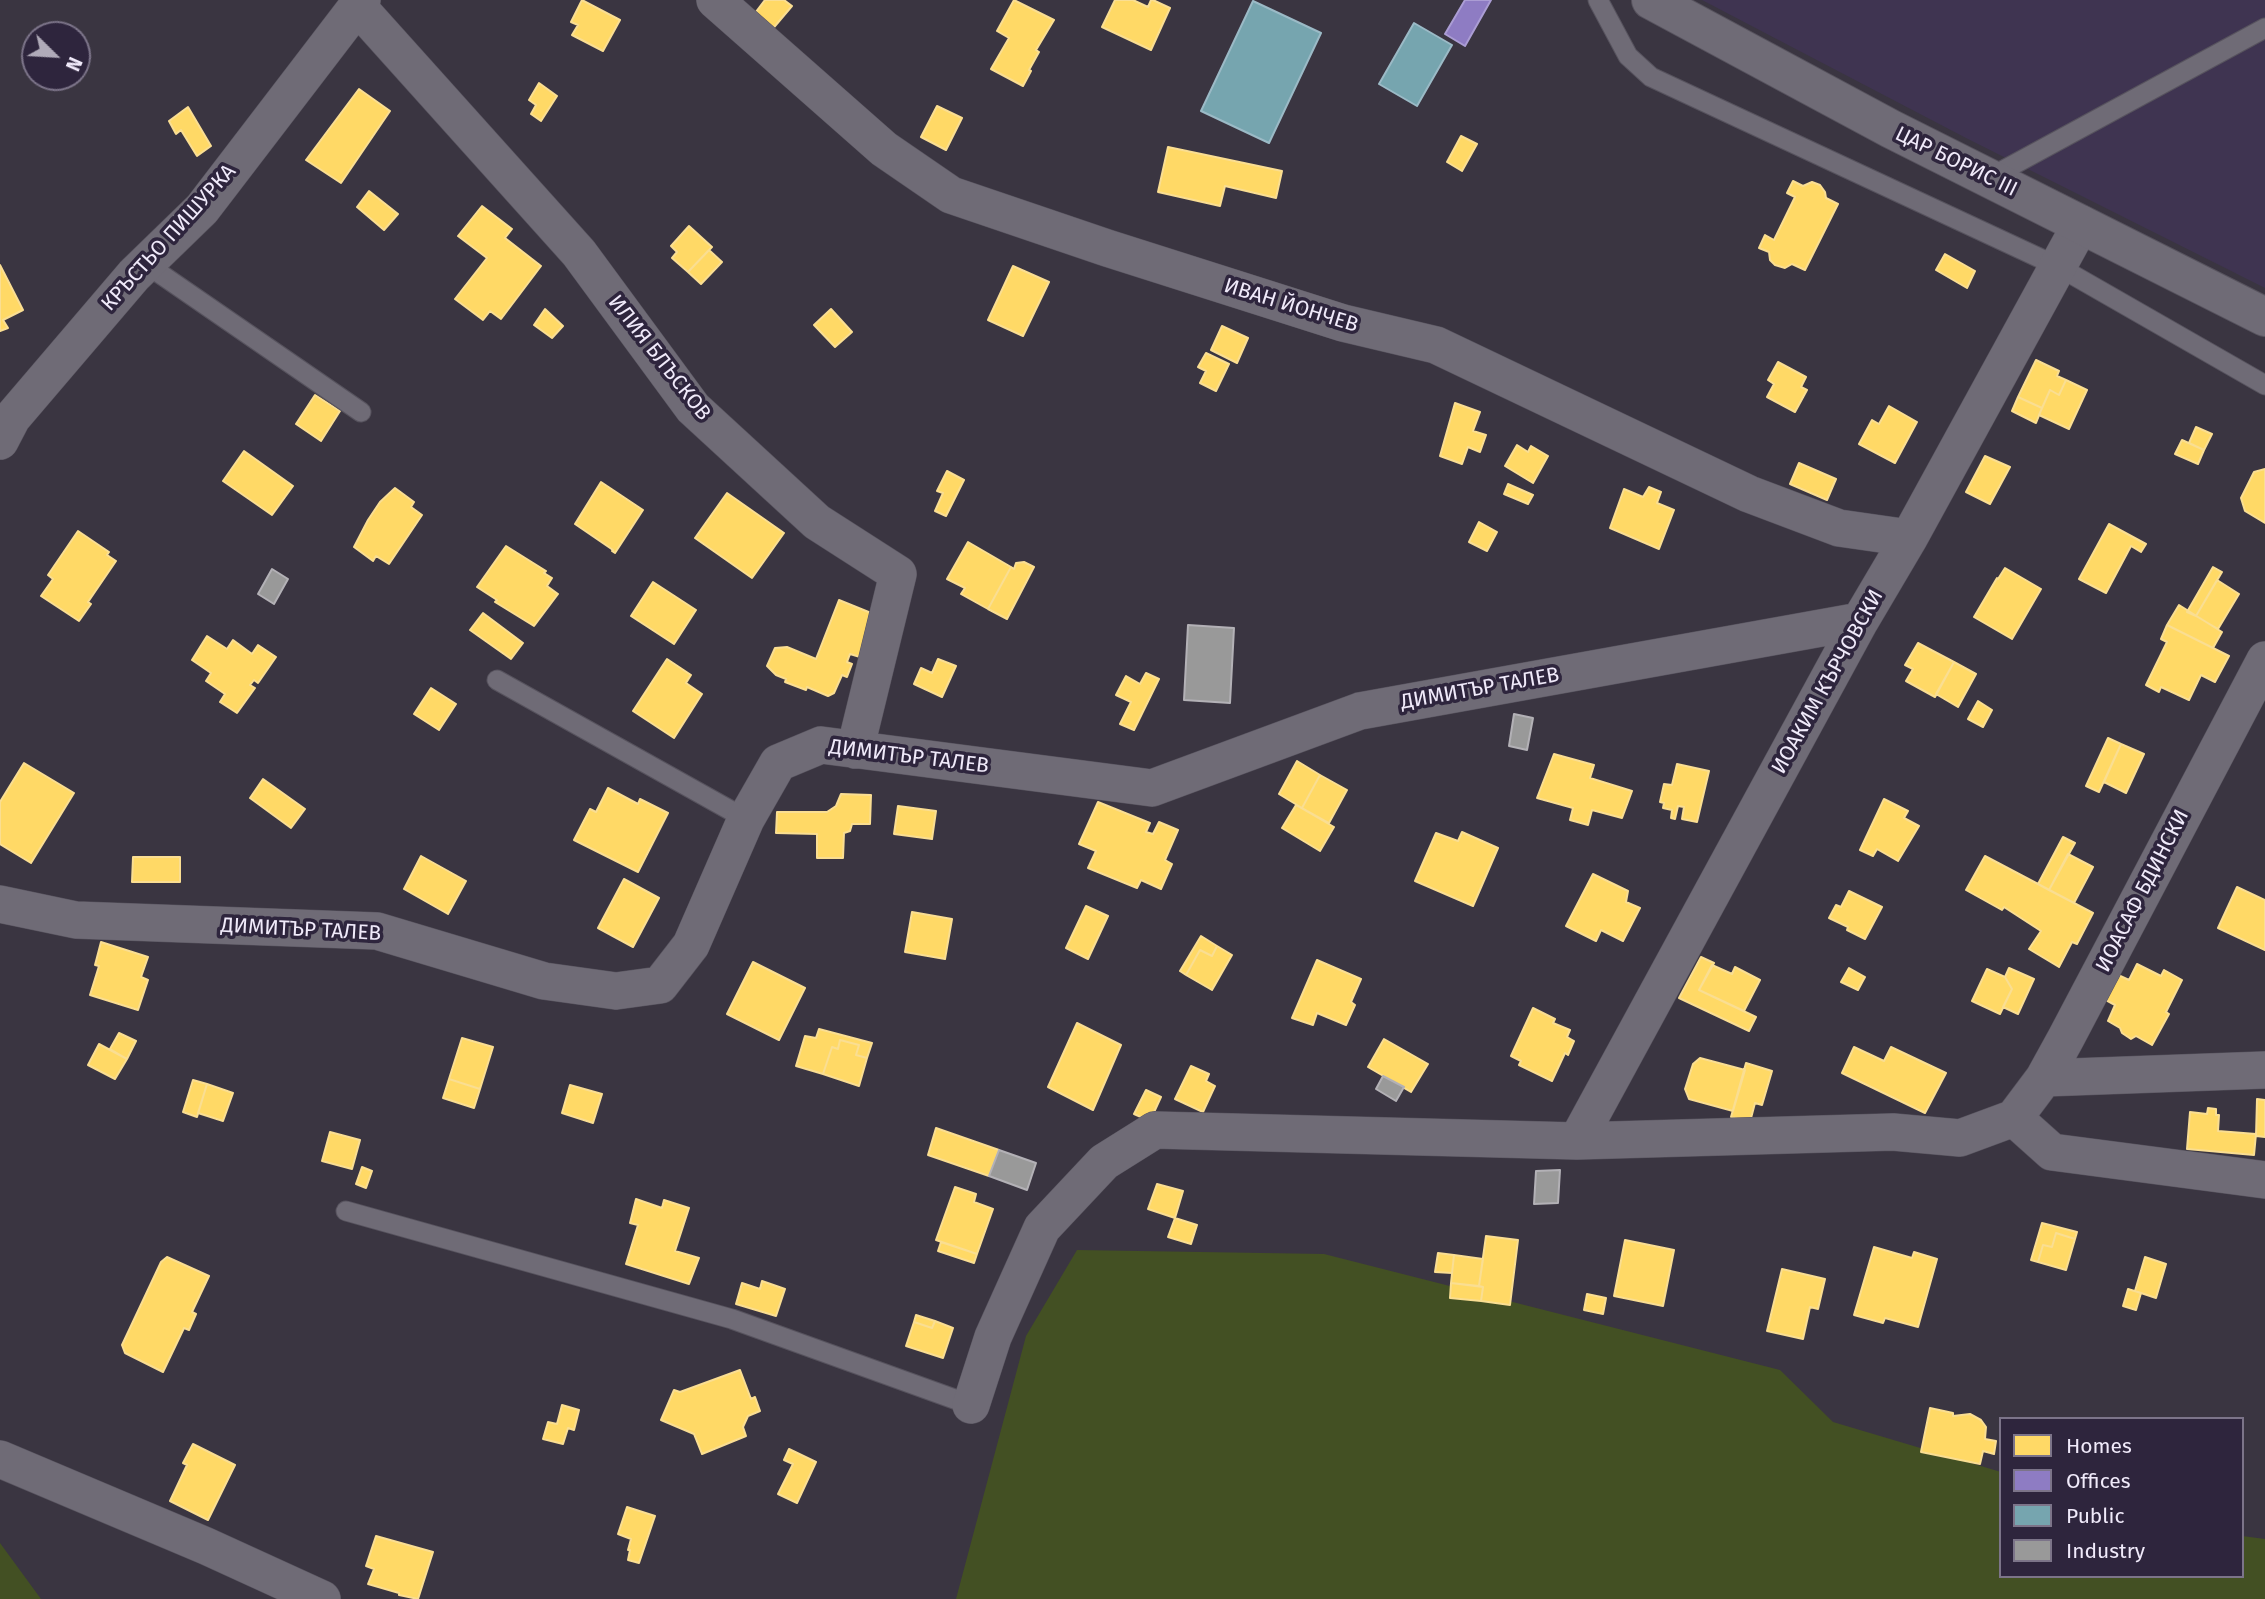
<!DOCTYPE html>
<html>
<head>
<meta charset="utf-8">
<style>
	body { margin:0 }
	#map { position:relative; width:2265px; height:1599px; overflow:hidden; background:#3a3541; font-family:"Fira Sans",sans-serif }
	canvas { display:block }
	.legend { position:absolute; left:1999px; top:1417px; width:245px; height:161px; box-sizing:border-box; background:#2e253d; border:2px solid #7c7489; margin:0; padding:9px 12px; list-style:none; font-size:21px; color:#f0eafa }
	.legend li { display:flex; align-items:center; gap:14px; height:35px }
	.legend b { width:35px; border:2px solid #7c7489 }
	.north { position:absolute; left:21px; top:21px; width:70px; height:70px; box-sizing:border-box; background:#2e253d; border:2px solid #7c7489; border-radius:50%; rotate:114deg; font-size:19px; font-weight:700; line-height:28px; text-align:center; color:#f0eafa }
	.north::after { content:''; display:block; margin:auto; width:24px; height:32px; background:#b0abb9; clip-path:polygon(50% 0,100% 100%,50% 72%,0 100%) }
</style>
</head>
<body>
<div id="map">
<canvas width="2265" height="1599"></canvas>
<ul class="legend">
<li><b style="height:19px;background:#ffd966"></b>Homes</li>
<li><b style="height:19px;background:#8e7cc3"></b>Offices</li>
<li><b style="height:19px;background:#76a5af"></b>Public</li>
<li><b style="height:19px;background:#999"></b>Industry</li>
</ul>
<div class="north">N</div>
</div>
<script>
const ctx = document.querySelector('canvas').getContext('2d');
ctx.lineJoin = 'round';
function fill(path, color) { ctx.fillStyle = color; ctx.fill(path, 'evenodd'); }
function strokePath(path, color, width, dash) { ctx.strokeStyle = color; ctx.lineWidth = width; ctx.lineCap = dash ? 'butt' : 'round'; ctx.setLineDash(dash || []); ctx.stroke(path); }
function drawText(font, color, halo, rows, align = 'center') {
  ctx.font = font + ' "Fira Sans",sans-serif'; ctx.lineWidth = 7; ctx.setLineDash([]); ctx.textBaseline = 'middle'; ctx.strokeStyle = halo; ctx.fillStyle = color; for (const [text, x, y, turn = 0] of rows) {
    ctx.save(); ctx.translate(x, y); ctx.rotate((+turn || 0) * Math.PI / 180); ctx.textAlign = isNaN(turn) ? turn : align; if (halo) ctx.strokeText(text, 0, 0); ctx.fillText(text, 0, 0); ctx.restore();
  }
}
fill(new Path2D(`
	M1702,0H2265V288L1966,138Z`), '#3f3451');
fill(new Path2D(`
	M1077,1250L1324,1254L1780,1370L1833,1422L2001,1472V1576H2242V1536L2265,1539V1599H956L1026,1336Z
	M0,1543L41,1599H0Z`), '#435023');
const homes = new Path2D(`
	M582,0L620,20L603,51L572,35L578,25L571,22Z
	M765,0H784L792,6L770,32L752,17Z
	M1014,0L1054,20L1036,50L1039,52L1029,70L1031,71L1023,86L991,69L1009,38L997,31Z
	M1115,0H1133L1148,7L1151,0H1153L1170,8L1151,50L1102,27Z
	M539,83L557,96L541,121L531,114L536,105L529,100Z
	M359,89L390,111L341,183L306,160Z
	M937,106L962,118L946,150L921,137Z
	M188,107L211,146L197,156L181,130L176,134L169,121Z
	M1461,136L1477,144L1462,171L1447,162Z
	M1168,147L1282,171L1276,198L1225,186L1220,206L1158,192Z
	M1793,181L1803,186L1812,182L1820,185L1825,192L1826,198L1838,204L1805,270L1792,264L1785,268L1775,265L1770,260L1769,252L1759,248L1765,235L1774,240L1795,197L1787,193Z
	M369,191L398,214L384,230L357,207Z
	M482,206L512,229L505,238L541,266L501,319L490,311L483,320L455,299L487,258L458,236Z
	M689,226L712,247L688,272L672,258L677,252L671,246Z
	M709,250L722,262L701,284L688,272Z
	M1945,254L1975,271L1967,288L1936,270Z
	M0,265L23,310L3,320L8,328L0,331Z
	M1013,266L1049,282L1023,336L988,320Z
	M545,309L563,326L552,338L534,325Z
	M831,309L852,332L835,347L814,325Z
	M1222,326L1248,338L1237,363L1211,350Z
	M1206,353L1229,364L1216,391L1200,383L1206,371L1198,367Z
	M2036,360L2059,371L2057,376L2066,380L2059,395L2050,390L2042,408L2018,397Z
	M1778,362L1806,377L1801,387L1807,390L1795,412L1767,397L1774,384L1768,380Z
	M2066,380L2087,390L2069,429L2039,415L2050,390L2059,395Z
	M315,395L340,411L321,441L296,424Z
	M2018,397L2042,408L2036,423L2012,411Z
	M1455,403L1480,412L1473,431L1486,435L1480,452L1468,447L1462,464L1440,456Z
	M1889,406L1917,422L1895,463L1859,444L1872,420L1879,424Z
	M2196,427L2212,434L2204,450L2189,443Z
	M2182,440L2204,450L2198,464L2175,454Z
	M1517,445L1528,452L1531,446L1548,456L1533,483L1505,466Z
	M244,451L293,486L272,515L223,481Z
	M1985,456L2010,467L1990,504L1966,492Z
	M1799,463L1836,479L1827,500L1790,484Z
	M2265,469V523L2245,511L2241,498L2254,472Z
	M947,471L964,480L946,516L935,511L943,493L937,491Z
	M601,482L643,510L615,553L612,551L613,550L575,524Z
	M1508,484L1533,495L1528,504L1504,494Z
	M1649,487L1661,492L1657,503L1674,510L1659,549L1610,528L1624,489L1643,497Z
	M395,488L414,502L411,507L422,515L389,564L376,556L373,561L354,547L368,520L380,502Z
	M727,493L784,533L752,578L695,538Z
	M1479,522L1497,532L1487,551L1469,542Z
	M2109,524L2146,544L2141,552L2131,546L2106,593L2079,579Z
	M78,531L109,552L107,555L116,561L88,602L91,604L79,621L41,596L53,579L48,575Z
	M968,542L1011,567L988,609L961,594L965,588L947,579Z
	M506,546L546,571L544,573L552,578L547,586L558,594L534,626L495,602L497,600L477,587Z
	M1024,562L1034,567L1007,619L988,609L1011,567L1014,569L1016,563Z
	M2213,567L2222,572L2196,616L2187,612Z
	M2005,568L2041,589L2012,639L1974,617L1997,578L1998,579Z
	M2217,580L2239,594L2218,629L2196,616Z
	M653,582L696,610L674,644L631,616Z
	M839,600L876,615L860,657L850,654L847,662L852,664L847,677L842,675L834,693L828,696L807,687L806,690L785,682L786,679L776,675L767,666L775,648L787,647L816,659Z
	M2179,605L2222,632L2213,648L2167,625Z
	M483,613L523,643L511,659L470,630Z
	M2167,625L2229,656L2215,682L2201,675L2189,700L2161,687L2159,692L2146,685L2167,642L2161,639Z
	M207,636L227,649L233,640L252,654L258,645L276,657L258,683L254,680L250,685L255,688L237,713L220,702L225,694L206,681L211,673L192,660Z
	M1918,643L1954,662L1935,697L1906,681L1913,669L1905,665Z
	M667,659L691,675L686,683L702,694L674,738L633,711Z
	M938,659L956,666L942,697L914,684L921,668L932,673Z
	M1954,662L1976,674L1958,707L1936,694Z
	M1146,673L1159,679L1134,730L1120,724L1131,702L1116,695L1126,676L1140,684Z
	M431,688L456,704L439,730L414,714Z
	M1978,701L1992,710L1983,727L1968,719Z
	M2108,738L2121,744L2099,792L2086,786Z
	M2121,744L2144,754L2126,793L2104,782Z
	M1554,754L1594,765L1590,778L1632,791L1622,818L1592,810L1588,825L1570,820L1573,808L1537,798Z
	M1297,761L1320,775L1302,808L1279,794Z
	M24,763L74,793L31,863L0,844V802Z
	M1677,764L1709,771L1697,822L1682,819L1684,807L1678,806L1675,819L1671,818L1672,810L1663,808L1664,803L1660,802L1664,784L1672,785Z
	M1320,775L1347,790L1329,823L1302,808Z
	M263,779L305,809L291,828L250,798Z
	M608,788L638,804L640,799L668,813L638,872L574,840L590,809L596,812Z
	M841,794L871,795L870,824H852L850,831L844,833L843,858H817V834L776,833L777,812H827L836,806Z
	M1884,799L1908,811L1904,818L1919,826L1898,861L1877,849L1873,856L1860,850Z
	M1098,802L1150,823L1146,832L1153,834L1159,822L1178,830L1165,860L1172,864L1161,889L1141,880L1137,888L1088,868L1096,851L1079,844Z
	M1296,805L1334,827L1320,851L1282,828Z
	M898,806L936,811L932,839L894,834Z
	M1462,832L1498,848L1473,906L1415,881L1436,833L1458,841Z
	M2063,837L2075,843L2049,890L2038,884Z
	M2068,854L2093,867L2074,903L2049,890Z
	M421,856L466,881L448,914L404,889Z
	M1985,856L2093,913L2077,944L2072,942L2059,967L2029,949L2041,931L2004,907L2002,910L1966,890Z
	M133,857H180V882H132Z
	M1593,874L1628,891L1626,902L1640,908L1623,941L1601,930L1596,941L1566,926Z
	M624,879L659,898L633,947L598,928Z
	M2237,887L2265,900V950L2218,928Z
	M1849,891L1882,907L1865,939L1847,930L1848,927L1829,918L1836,905L1841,907Z
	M1086,906L1108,916L1088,959L1066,948Z
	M912,912L952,919L945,959L905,952Z
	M1201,936L1217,946L1212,956L1200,950L1186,975L1180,971Z
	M101,942L148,957L141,977L148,980L138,1010L90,995L99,966L95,965Z
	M1217,946L1232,955L1212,990L1186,975L1200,950L1212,956Z
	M1701,957L1714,963L1699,990L1756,1017L1749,1031L1679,998Z
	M1317,960L1361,979L1351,1002L1355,1005L1346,1025L1317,1013L1313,1025L1292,1018Z
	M753,962L805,988L779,1040L727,1014Z
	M2137,964L2161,976L2164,970L2182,980L2166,1012L2169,1014L2152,1045L2136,1036L2131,1039L2122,1033L2120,1028L2108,1021L2115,1005L2104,999L2116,974L2129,980Z
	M1712,965L1732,974L1735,967L1760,980L1744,1011L1699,990Z
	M1849,968L1865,977L1858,990L1841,982Z
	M2009,968L2034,979L2018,1014L2003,1007L2012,989L2005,977Z
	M1987,969L2005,977L2012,989L2000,1014L1972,1001Z
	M1533,1008L1555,1019L1553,1023L1570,1030L1567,1037L1574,1041L1568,1055L1565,1053L1552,1081L1519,1065L1521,1061L1511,1056Z
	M1077,1023L1121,1045L1093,1110L1048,1087Z
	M819,1029L872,1043L867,1058L856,1055L859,1045L840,1040L838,1049L832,1047L823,1074L796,1066L805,1036L816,1038Z
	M119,1033L136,1041L127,1059L110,1049Z
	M462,1038L493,1047L480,1089L449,1079Z
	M1384,1039L1428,1064L1411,1092L1368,1067Z
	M840,1040L859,1045L856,1055L867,1058L859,1086L823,1074L832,1047L838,1049Z
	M99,1044L127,1059L115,1079L88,1065Z
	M1854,1047L1884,1061L1891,1047L1946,1073L1925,1113L1842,1073Z
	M1700,1058L1745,1070L1733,1111L1689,1099L1685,1089L1693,1064Z
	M1746,1063L1772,1071L1762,1105L1755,1103L1750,1122L1731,1117Z
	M1191,1066L1209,1074L1206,1081L1215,1086L1203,1112L1175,1099Z
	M449,1079L480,1089L474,1108L443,1098Z
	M193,1080L207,1084L197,1117L183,1112Z
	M207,1084L233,1093L223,1121L198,1113Z
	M570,1085L602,1094L593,1123L562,1113Z
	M1146,1090L1161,1097L1150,1121L1134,1114Z
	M2257,1099L2265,1100V1137L2256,1136Z
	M2208,1108L2216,1109V1115H2219L2218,1131L2256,1134L2254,1155L2187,1149L2190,1112L2207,1114Z
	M936,1128L999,1150L989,1176L928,1155Z
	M330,1132L360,1140L352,1169L322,1161Z
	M362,1167L372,1171L366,1188L356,1184Z
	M1157,1184L1183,1191L1175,1218L1148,1209Z
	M955,1187L976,1194L974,1202L993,1209L977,1254L936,1240Z
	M636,1199L662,1208L664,1200L689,1208L675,1251L699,1258L689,1284L626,1264L638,1225L630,1223Z
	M1175,1218L1197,1225L1191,1244L1168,1237Z
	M2042,1223L2077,1232L2075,1239L2056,1233L2052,1247L2043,1245L2038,1262L2031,1260Z
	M2056,1233L2075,1239L2066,1270L2038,1262L2043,1245L2052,1247Z
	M1486,1236L1518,1240L1510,1305L1481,1301L1483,1287L1479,1286Z
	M1625,1240L1674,1250L1663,1306L1614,1296Z
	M941,1242L977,1254L974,1263L938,1251Z
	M1874,1247L1912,1258L1914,1252L1937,1259L1918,1327L1885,1318L1883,1323L1854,1315Z
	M1438,1253L1454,1255L1452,1273L1435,1272Z
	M1454,1255L1483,1259L1479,1286L1451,1283Z
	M167,1257L209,1276L192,1312L196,1314L189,1330L184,1328L163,1372L125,1353L122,1345L161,1262Z
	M2145,1257L2166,1264L2156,1298L2135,1291Z
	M1782,1269L1825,1279L1818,1309L1810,1307L1803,1339L1767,1331Z
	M762,1281L785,1289L776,1316L736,1304L742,1283L760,1289Z
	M1451,1283L1483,1287L1481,1301L1450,1298Z
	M2128,1289L2141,1293L2136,1310L2123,1306Z
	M1587,1294L1606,1298L1603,1314L1584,1310Z
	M916,1315L935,1321L932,1328L914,1322Z
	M935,1321L953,1328L943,1358L906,1346L914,1322L932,1328Z
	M740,1370L751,1399L755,1397L760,1411L748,1416L743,1427L746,1436L702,1454L694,1434L661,1420L674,1390L680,1392Z
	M562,1405L579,1410L574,1430L568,1428L563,1444L543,1439L548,1422L557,1424Z
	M1930,1408L1953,1413V1416L1970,1414L1981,1420L1986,1427L1985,1439L1996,1441L1994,1454L1983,1451L1980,1464L1921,1452Z
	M193,1444L235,1465L208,1520L170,1501L187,1465L183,1463Z
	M789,1449L816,1462L797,1503L778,1494L793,1464L784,1460Z
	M627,1507L655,1516L639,1563L628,1560L630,1550H628L631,1539L618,1534Z
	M376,1536L433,1552L418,1599L399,1595V1593L368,1584L374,1569L366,1566Z`);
fill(homes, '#ffd966');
strokePath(homes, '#fade92', 2);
const offices = new Path2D(`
	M1465,0H1491L1465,46L1445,34Z`);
fill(offices, '#8e7cc3');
strokePath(offices, '#ab9dd4', 2);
const public = new Path2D(`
	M1253,1L1321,33L1269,143L1201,111Z
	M1414,23L1452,45L1417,106L1379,84Z`);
fill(public, '#76a5af');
strokePath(public, '#9bbac6', 2);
const industry = new Path2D(`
	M272,569L288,579L274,604L258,594Z
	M1188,625L1234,628L1230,703L1184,700Z
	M1514,714L1533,718L1527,750L1509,746Z
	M1383,1076L1404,1087L1396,1101L1376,1089Z
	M999,1150L1036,1163L1027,1190L989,1176Z
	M1560,1170L1558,1203L1534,1204L1536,1171Z`);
fill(industry, '#999');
strokePath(industry, '#b3b1b6', 2);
const service = new Path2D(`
	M1598,0L1628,56L1651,77L2059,267L2265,385
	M1989,178L2265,28
	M146,264L361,412
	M497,680L746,819
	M346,1211L732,1319L971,1405`);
const minor = new Path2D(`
	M715,0L884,149L951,195L1107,248L1343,323L1436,345L1749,494L1839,528L1909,538
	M358,7L579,253L693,408L817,522L898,574L855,750
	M0,441L12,418L134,275L202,209L362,0
	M0,904L76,920L377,931L544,981L616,991L660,985L691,945L746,819L778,763L821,745L1152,788L1360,711L1860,621
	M2044,1078L2265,1070
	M2014,1118L2044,1078L2066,1038L2265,660
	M2014,1118L2052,1152L2265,1180
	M1577,1141L1860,621L1909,538L2081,224
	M971,1405L993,1337L1042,1228L1104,1162L1155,1130L1577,1141L1893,1132L1960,1138L2014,1118
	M0,1459L206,1546L322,1599`);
const tertiary = new Path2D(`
	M1651,0L1891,129L2265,317`);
strokePath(service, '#57535e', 21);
strokePath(minor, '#57535e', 38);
strokePath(tertiary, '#57535e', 40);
strokePath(service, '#6f6b76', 19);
strokePath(minor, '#6f6b76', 37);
strokePath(tertiary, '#6f6b76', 38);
drawText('21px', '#f0eafa', '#2e253d', [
	["ЦАР БОРИС III",1956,162,26],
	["КРЪСТЬО ПИШУРКА",169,238,-48],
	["ИВАН ЙОНЧЕВ",1291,306,17],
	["ИЛИЯ БЛЪСКОВ",659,358,52],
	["ИОАКИМ КЪРЧОВСКИ",1828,682,-61],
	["ДИМИТЪР ТАЛЕВ",1480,689,-10],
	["ДИМИТЪР ТАЛЕВ",909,757,7],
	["ИОАСАФ БДИНСКИ",2143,891,-63],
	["ДИМИТЪР ТАЛЕВ",301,930,3]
]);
</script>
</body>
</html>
